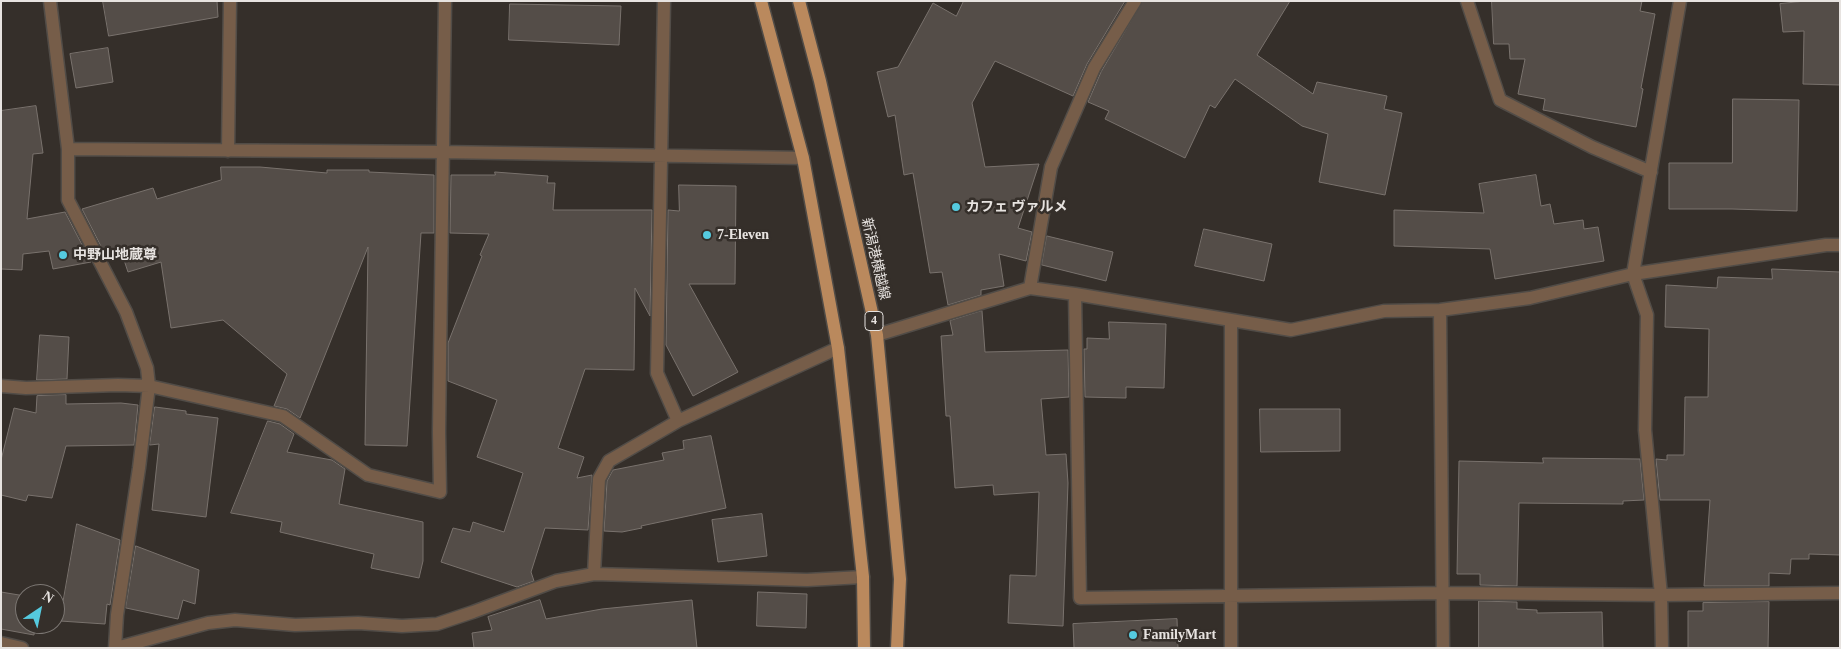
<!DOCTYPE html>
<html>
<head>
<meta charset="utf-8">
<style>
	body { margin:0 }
	#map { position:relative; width:1841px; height:649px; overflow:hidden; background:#352f2a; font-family:"Times New Roman",serif }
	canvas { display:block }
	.frame { position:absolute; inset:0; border:2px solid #e7e3e0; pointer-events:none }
	.north { position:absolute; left:15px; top:584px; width:50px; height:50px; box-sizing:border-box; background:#352f2a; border:1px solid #7c7773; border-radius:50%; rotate:34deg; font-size:14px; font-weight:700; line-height:20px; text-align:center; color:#e7e3e0 }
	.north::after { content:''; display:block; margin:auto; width:18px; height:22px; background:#55cadf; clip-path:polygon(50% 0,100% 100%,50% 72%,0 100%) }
</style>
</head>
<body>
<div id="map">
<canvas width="1841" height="649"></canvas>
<div class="frame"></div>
<div class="north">N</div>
</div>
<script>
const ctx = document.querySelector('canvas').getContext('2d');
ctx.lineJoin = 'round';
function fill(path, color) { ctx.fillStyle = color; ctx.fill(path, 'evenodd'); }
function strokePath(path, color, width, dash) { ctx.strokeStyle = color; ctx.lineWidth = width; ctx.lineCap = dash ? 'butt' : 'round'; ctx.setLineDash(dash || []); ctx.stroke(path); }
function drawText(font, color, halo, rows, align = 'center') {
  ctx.font = font + ' "Times New Roman","Noto Sans JP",serif'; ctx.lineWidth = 5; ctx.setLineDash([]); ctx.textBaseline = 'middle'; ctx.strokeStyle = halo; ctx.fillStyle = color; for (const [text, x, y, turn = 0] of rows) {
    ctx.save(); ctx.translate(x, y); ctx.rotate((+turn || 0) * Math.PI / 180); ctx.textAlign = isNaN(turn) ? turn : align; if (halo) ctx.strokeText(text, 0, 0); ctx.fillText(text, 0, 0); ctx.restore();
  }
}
const building = new Path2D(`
	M103,1H217L218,17L109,36Z
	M964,1H1125L1087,64L1073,96L995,61L972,103L985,167L1039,164L1018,228L1032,232L1026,261L999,254L1004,286L981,290V295L948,305L942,272L930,273L913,173L904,175L895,115L888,117L877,72L898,67L933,3L956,16Z
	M1143,1H1290L1257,55L1313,94L1317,82L1387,96L1384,109L1402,113L1385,195L1319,182L1328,134L1302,126L1235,79L1215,108L1210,105L1185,158L1105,119L1109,111L1088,102L1101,72Z
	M1492,1H1642L1640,11L1655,14L1641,88L1643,89L1636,127L1543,110L1545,99L1518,94L1525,59H1510L1509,44H1494Z
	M1806,1H1840V85L1803,84L1804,31L1783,32L1780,4Z
	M510,4L621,6L619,45L509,40Z
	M108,48L113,82L76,88L70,54Z
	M1733,99L1799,100L1797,211L1732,209H1669V163H1732Z
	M36,106L43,153L33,154L27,219L65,212L91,262L53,269L49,251L23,254L22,270L1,269V111Z
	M221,167H260L327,173V170H369V172L434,175V233H421L407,446L365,445L368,247L300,418L287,409L274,406L287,374L223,320L171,328L161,262L128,272L123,257L108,260L82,209L153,188L157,199L221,180Z
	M495,172L548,176L547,183H555L553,210H652L650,316L635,288L634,370L585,369L558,448L584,457L577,478L592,475L588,530L545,528L531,572L534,581L517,587L441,562L453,528L470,532L473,522L504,532L523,473L477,457L497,400L448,381V343L482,256L480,255L489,234L450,233L451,175H495Z
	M1536,175L1541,206L1550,204L1554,224L1583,220L1584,229L1598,227L1604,261L1495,279L1490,249L1394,246V210L1484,213L1479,184Z
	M679,185L736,186L735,284H689L738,372L693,396L666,345L668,210L679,211Z
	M1204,229L1272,244L1264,281L1195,266Z
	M1047,236L1113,252L1106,281L1042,265Z
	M1772,269L1840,272V555L1809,554V559H1791L1790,574L1769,573V586H1704L1710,500H1660L1656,459L1667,460V455H1684L1685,397H1708L1709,329L1665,327L1666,285L1717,288L1718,277L1772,279Z
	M982,311L985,352L1068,350L1069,397L1041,399L1046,455L1066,454L1068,483L1063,626L1008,623L1010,575L1036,576L1039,492L994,495L993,485L955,488L950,416H946L941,336L953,335L950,321Z
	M1109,322L1166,324L1164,388L1126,387V398L1085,397L1084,349H1087V338L1109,339Z
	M40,335L69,337L67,379L37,380Z
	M66,395V404L121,403L138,405L134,445L66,446L52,498L28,495L26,501L1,495V460L14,408L36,413L37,396Z
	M155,407L186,411V414L218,418L206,517L152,510L159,444L150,445Z
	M1260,409H1340V451L1261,452Z
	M268,421L280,424L294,434L287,452L332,460L345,469L339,504L423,522V561L419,578L371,568L374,554L280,532L282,522L231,513Z
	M711,436L726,508L641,526L642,528L622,532L604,531L607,481L613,470L664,460L662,453L684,449L683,441Z
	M1543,458L1640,459L1644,500L1623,501V504L1519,503L1517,586L1480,585V574H1457L1459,461L1543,463Z
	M762,514L767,556L718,562L712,520Z
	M77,524L120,540L110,605L107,604L105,624L60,621Z
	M136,546L199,570L195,604L183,600L178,619L126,608Z
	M1,592L25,596V624H35L34,635L1,629Z
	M758,592L807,594L806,628L757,626Z
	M540,600L546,619L602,609L692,600L697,648H474L472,633L492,630L488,617Z
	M1479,601L1517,602V609L1537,610V613L1602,612L1603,648H1479Z
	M1769,602L1768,648H1688V611H1703V603Z
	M1177,619L1178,648H1074L1073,624Z`);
fill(building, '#544d48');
strokePath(building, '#79726d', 1);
const minor = new Path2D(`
	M50,1L68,149V200L126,312L147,368L149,386L139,468L117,615L115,648
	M664,1L657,373L678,421
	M1467,1L1500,100L1592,147L1651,172
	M68,149L442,152L803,158
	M228,151L230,1
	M1030,288L1051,167L1094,68L1135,1
	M1075,294L1080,598L1442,593L1661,595L1840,593
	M1440,310L1443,648
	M877,335L1030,288L1075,294L1291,330L1384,311L1440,310L1530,298L1633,274L1826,245H1840
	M1,386L26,388L118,385L149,386L283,416L368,475L440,492L439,432L445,1
	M594,574L599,479L609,461L678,421L838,348
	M1,643L22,648
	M116,648L208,623L235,620L295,625L358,623L402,626L437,624L473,612L556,581L594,574L807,580L863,577
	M1231,648V320
	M1662,648L1661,595L1645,430L1647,315L1633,274L1680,1`);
const major = new Path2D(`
	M761,1L803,158L838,348L863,577L864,648
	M799,1L820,81L877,335L900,579L897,648`);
strokePath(minor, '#514c47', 15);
strokePath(major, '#514c47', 15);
strokePath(minor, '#765d49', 12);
strokePath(major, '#ba895d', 12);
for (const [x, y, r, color] of [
	[956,207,5,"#55cadf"],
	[707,235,5,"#55cadf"],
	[63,255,5,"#55cadf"],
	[1133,635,5,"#55cadf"]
]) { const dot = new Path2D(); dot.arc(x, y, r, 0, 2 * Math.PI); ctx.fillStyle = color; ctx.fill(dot); strokePath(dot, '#352f2a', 2); }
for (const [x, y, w] of [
	[874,321,18]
]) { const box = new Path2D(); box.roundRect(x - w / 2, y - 9.5, w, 19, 4); ctx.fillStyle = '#352f2a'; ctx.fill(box); strokePath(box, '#e7e3e0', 1); }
drawText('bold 12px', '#e7e3e0', null, [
	["4",874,321]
]);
drawText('bold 14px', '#e7e3e0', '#352f2a', [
	["カフェ ヴァルメ",966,207],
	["7-Eleven",717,235],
	["中野山地蔵尊",73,255],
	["FamilyMart",1143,635]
], 'left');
drawText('14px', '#e7e3e0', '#352f2a', [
	["新潟港横越線",875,259,77]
]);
</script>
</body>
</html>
